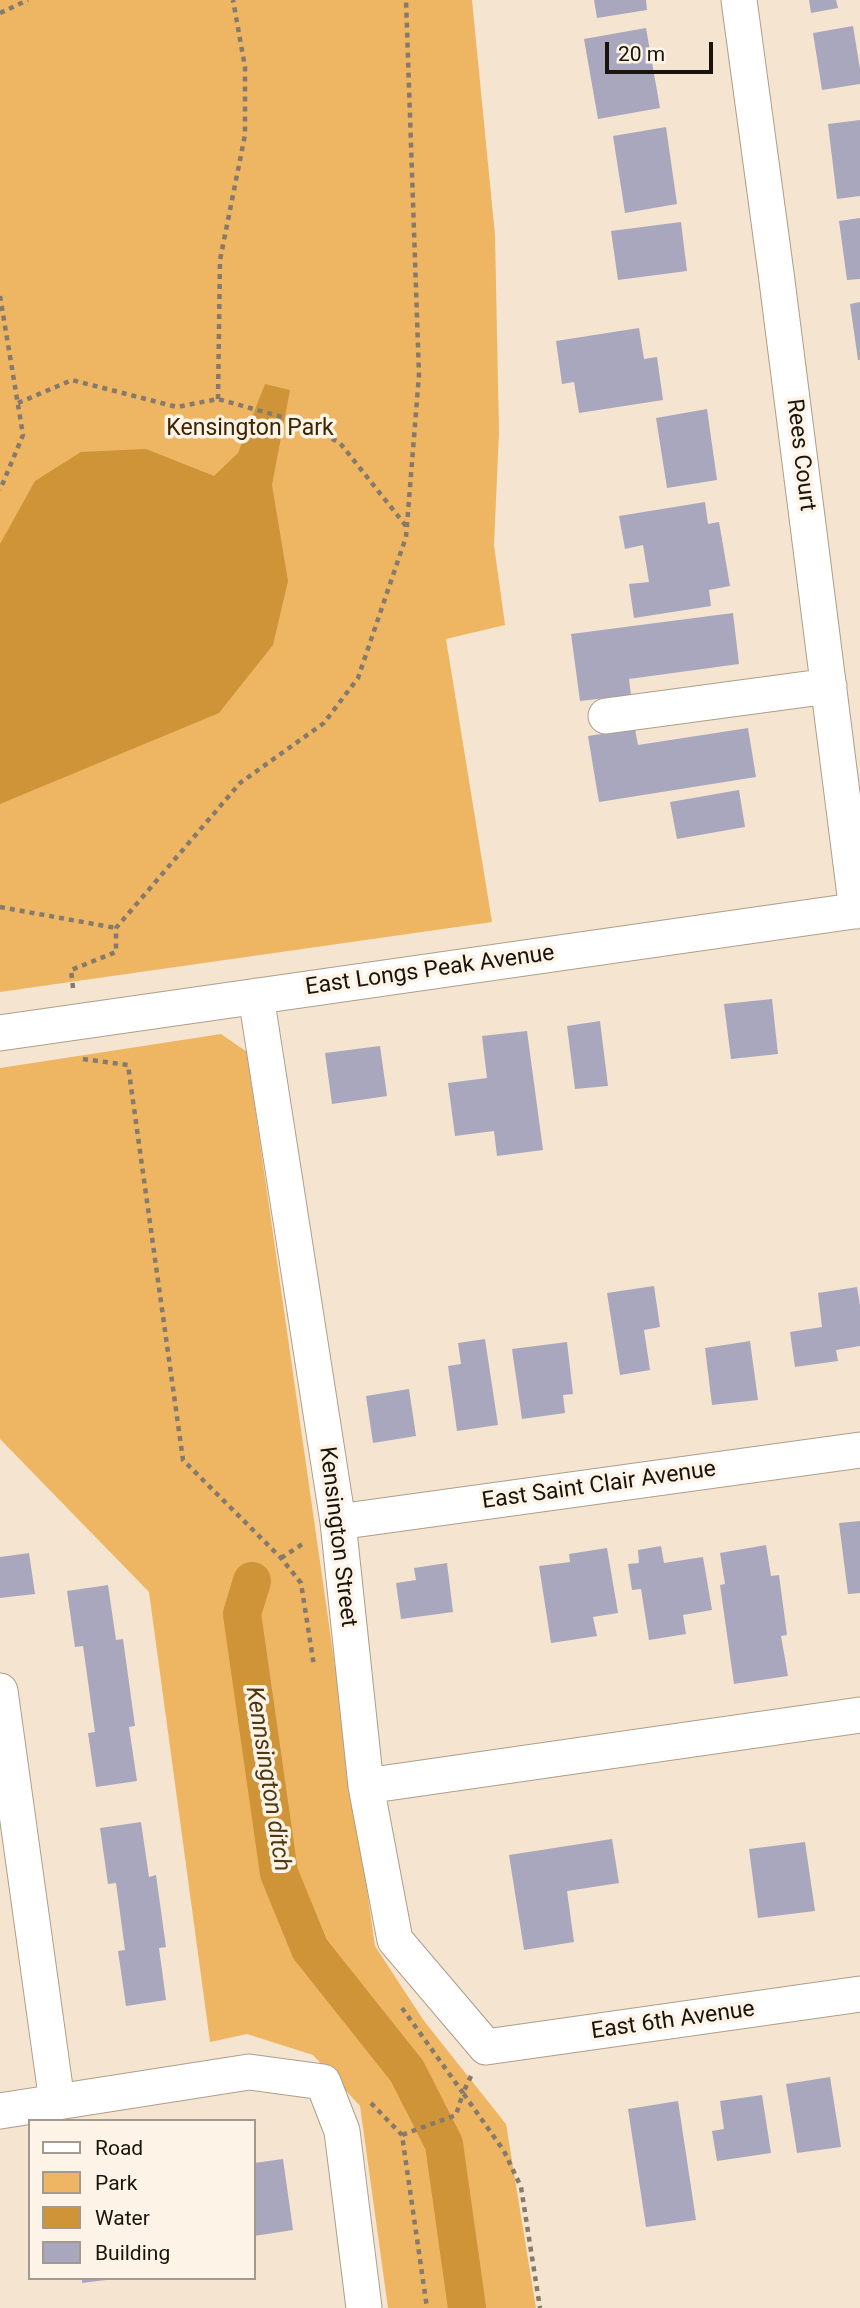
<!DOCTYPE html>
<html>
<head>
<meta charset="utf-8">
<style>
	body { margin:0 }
	#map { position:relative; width:860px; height:2308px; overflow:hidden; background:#f5e5d0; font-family:Roboto,sans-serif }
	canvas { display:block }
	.legend { position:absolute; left:28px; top:2119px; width:228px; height:161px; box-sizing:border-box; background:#fdf3e6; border:2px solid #a29a8f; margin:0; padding:9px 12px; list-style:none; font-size:21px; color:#1a140d }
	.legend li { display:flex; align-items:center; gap:14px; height:35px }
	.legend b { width:35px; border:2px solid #a29a8f }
	.scale { position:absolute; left:605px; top:42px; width:108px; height:32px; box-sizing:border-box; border:4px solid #1a140d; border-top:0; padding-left:9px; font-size:21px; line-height:24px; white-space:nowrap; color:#1a140d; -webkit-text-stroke:5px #fdf3e6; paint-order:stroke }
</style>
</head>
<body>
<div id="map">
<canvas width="860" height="2308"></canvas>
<ul class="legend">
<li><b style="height:9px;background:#fff"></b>Road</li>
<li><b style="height:19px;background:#eeb663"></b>Park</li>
<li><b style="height:19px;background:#ce9437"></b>Water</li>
<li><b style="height:19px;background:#a9a7be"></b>Building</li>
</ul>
<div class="scale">20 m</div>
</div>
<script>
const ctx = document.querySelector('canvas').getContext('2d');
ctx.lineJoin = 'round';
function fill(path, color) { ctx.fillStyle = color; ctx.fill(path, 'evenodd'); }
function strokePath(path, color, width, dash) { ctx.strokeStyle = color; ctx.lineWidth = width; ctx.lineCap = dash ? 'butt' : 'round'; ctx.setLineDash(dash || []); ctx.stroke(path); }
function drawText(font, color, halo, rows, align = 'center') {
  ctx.font = font + ' Roboto,sans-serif'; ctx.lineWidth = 7; ctx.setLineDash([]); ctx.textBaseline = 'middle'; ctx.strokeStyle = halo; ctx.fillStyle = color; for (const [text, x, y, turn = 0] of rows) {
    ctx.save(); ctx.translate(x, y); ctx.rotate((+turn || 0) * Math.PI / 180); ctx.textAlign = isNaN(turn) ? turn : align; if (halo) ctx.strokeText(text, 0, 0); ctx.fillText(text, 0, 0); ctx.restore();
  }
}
fill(new Path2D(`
	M0,0H472L495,235L499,432L494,545L505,625L446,639L492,922L0,992Z
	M221,1034L247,1052L375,1946L424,2021L506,2124L536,2308H388L360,2106L313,2055L247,2034L210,2042L149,1592L0,1439V1068Z`), '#eeb663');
fill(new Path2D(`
	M265,384L290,390L272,485L288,581L273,645L219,713L0,804V544L35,481L81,452L146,449L214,476L238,453Z`), '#ce9437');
strokePath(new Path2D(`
	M252,1581L242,1614L279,1873L310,1949L407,2071L444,2144L467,2308`), '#ce9437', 38);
fill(new Path2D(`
	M594,0H646L647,10L597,18Z
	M809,0H836L838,8L811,13Z
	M853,26L860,69V84L822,90L813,33Z
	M646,28L660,108L598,119L584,39Z
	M860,120V196L837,199L828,124Z
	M666,127L677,204L625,213L613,136Z
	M860,218V279L847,280L839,221Z
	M681,222L687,271L618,280L611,231Z
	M860,302V360H858L850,304Z
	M639,328L644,359L657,357L663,400L579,413L574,382L562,384L556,341Z
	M707,409L717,480L667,488L656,418Z
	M705,502L708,524L719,522L730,586L709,590L711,606L634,618L629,584L649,582L643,545L625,549L619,516Z
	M733,613L739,664L629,679L631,695L580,701L571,634Z
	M748,728L756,777L599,802L588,736L635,729L638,745Z
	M739,790L745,827L677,839L670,802Z
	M772,999L778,1054L731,1059L724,1004Z
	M600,1021L608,1086L575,1089L567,1026Z
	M527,1031L543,1150L497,1156L494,1131L455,1136L448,1083L487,1078L482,1036Z
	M380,1046L387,1096L332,1104L325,1053Z
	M654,1286L660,1327L644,1330L650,1370L620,1375L607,1293Z
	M857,1287L860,1305V1346L836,1350L838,1361L795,1367L790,1332L822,1327L818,1293Z
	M485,1339L498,1425L457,1431L448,1366L461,1364L458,1343Z
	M750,1341L758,1400L712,1405L705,1348Z
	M567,1342L573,1394L563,1395L565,1413L522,1419L512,1349Z
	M409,1389L416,1436L373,1443L366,1396Z
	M860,1521V1593L848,1594L839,1523Z
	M766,1545L771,1576L779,1575L787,1635L781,1636L788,1676L734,1684L720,1585L725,1584L720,1553Z
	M661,1546L664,1563L703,1557L712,1610L683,1615L686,1634L649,1640L641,1589L632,1590L628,1564L639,1563L638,1550Z
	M607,1548L618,1613L593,1617L597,1636L551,1643L539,1566L570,1562L569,1554Z
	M29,1553L35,1594L0,1598V1557Z
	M447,1563L453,1612L401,1619L396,1583L416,1580L414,1568Z
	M108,1585L116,1640L123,1639L135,1726L129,1727L137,1781L96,1787L88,1733L95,1732L83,1646L75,1647L67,1591Z
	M141,1822L149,1877L156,1875L166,1947L159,1948L166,2000L126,2006L118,1951L125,1950L116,1883L108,1884L100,1828Z
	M612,1839L619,1883L567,1891L574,1942L524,1950L509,1855Z
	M805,1842L815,1911L758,1918L749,1849Z
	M830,2077L841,2147L797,2153L786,2084Z
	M762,2095L771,2153L717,2161L712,2131L724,2129L720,2101Z
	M678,2101L696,2220L646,2227L628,2109Z
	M283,2159L293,2230L254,2236V2163Z
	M82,2278H106V2280L82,2283Z`), '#a9a7be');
const minor = new Path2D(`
	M739,0L776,273L857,911
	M606,716L829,686
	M256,996L338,1522L366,1786L395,1940L486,2047L860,1994
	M0,1033L860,910
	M338,1522L860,1450
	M0,1691L57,2102
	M366,1786L860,1715
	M0,2111L249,2072L323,2082L342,2131L364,2308`);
strokePath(minor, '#ad9e8a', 37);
strokePath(new Path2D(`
	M0,13L28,0
	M0,296L23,435L0,490
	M218,399L220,260L245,135V67L233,0
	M18,403L72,380L177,407L218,399L300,422L340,443L406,526
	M0,907L116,928
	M73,988L71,970L116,952V928L240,783L324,723L358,678L406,537L419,375L406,0
	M83,1059L128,1065L183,1460L281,1558L301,1583L314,1666
	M281,1558L304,1543
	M402,2008L463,2093L456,2115L402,2135
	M471,2076L463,2093L504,2151L521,2187L540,2308
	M371,2103L402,2135L427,2308`), '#857a6c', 4.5, [5, 5]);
strokePath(minor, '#fff', 35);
drawText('23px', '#3c2500', '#fdf3e6', [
	["Kensington Park",250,429]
]);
drawText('23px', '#1a140d', '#fdf3e6', [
	["Rees Court",800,455,83],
	["East Longs Peak Avenue",430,971,-8],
	["East Saint Clair Avenue",599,1486,-8],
	["Kensington Street",337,1537,83],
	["East 6th Avenue",673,2021,-8]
]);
drawText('italic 24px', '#4f3710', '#fdf3e6', [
	["Kennsington ditch",267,1779,81]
]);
</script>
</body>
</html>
